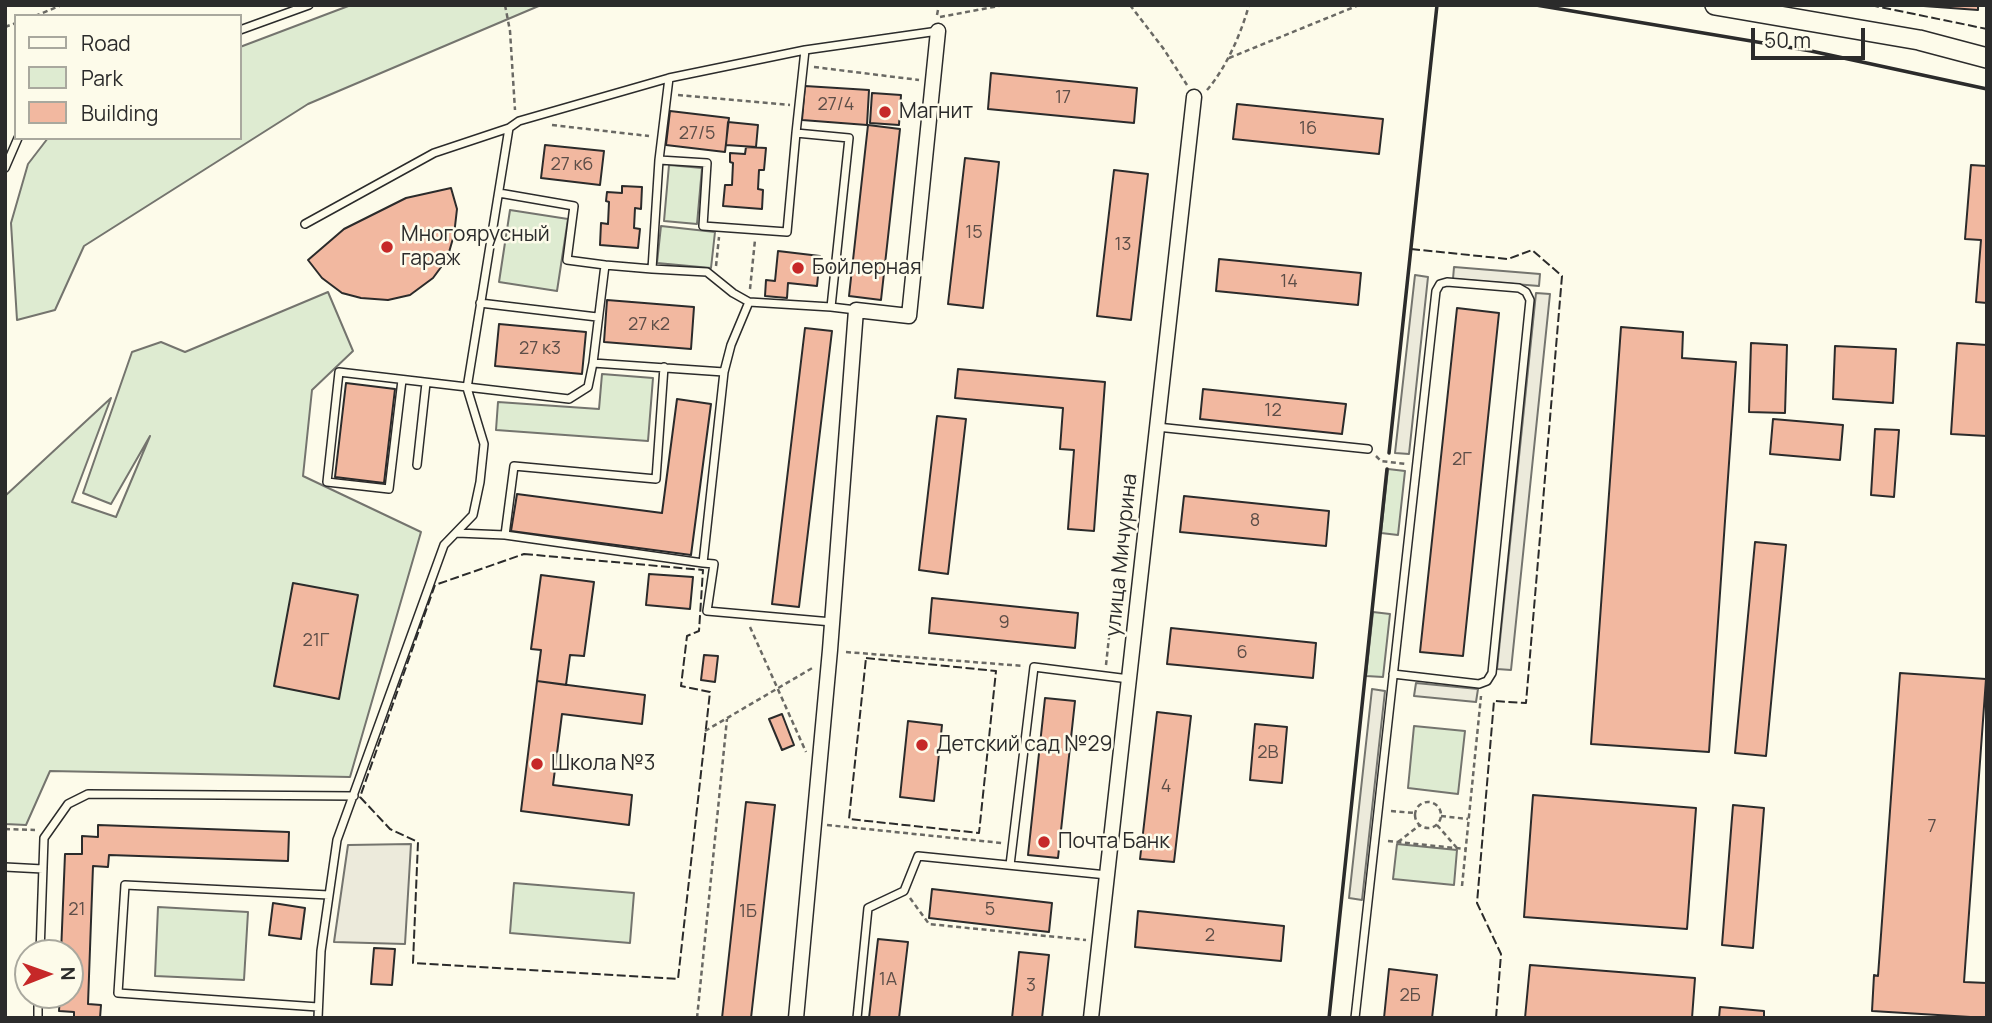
<!DOCTYPE html>
<html>
<head>
<meta charset="utf-8">
<style>
	body { margin:0 }
	#map { position:relative; width:1992px; height:1023px; overflow:hidden; background:#fdfbea; font-family:Manrope,sans-serif }
	canvas { display:block }
	.frame { position:absolute; inset:0; border:7px solid #2b2b2b; pointer-events:none }
	.legend { position:absolute; left:14px; top:14px; width:228px; height:126px; box-sizing:border-box; background:#fdfbea; border:2px solid #a9a89e; margin:0; padding:9px 12px; list-style:none; font-size:21px; color:#2b2b2b }
	.legend li { display:flex; align-items:center; gap:14px; height:35px }
	.legend b { width:35px; border:2px solid #a9a89e }
	.north { position:absolute; left:14px; top:939px; width:70px; height:70px; box-sizing:border-box; background:#fdfbea; border:2px solid #a9a89e; border-radius:50%; rotate:89deg; font-size:19px; font-weight:700; line-height:28px; text-align:center; color:#2b2b2b }
	.north::after { content:''; display:block; margin:auto; width:24px; height:32px; background:#c62828; clip-path:polygon(50% 0,100% 100%,50% 72%,0 100%) }
	.scale { position:absolute; left:1751px; top:28px; width:114px; height:32px; box-sizing:border-box; border:4px solid #2b2b2b; border-top:0; padding-left:9px; font-size:21px; line-height:24px; white-space:nowrap; color:#2b2b2b; -webkit-text-stroke:5px #fdfbea; paint-order:stroke }
</style>
</head>
<body>
<div id="map">
<canvas width="1992" height="1023"></canvas>
<div class="frame"></div>
<ul class="legend">
<li><b style="height:9px;background:#fdfbea"></b>Road</li>
<li><b style="height:19px;background:#deebd1"></b>Park</li>
<li><b style="height:19px;background:#f2b8a0"></b>Building</li>
</ul>
<div class="north">N</div>
<div class="scale">50 m</div>
</div>
<script>
const ctx = document.querySelector('canvas').getContext('2d');
ctx.lineJoin = 'round';
function fill(path, color) { ctx.fillStyle = color; ctx.fill(path, 'evenodd'); }
function strokePath(path, color, width, dash) { ctx.strokeStyle = color; ctx.lineWidth = width; ctx.lineCap = dash ? 'butt' : 'round'; ctx.setLineDash(dash || []); ctx.stroke(path); }
function drawText(font, color, halo, rows, align = 'center') {
  ctx.font = font + ' Manrope,sans-serif'; ctx.lineWidth = 5; ctx.setLineDash([]); ctx.textBaseline = 'middle'; ctx.strokeStyle = halo; ctx.fillStyle = color; for (const [text, x, y, turn = 0] of rows) {
    ctx.save(); ctx.translate(x, y); ctx.rotate((+turn || 0) * Math.PI / 180); ctx.textAlign = isNaN(turn) ? turn : align; if (halo) ctx.strokeText(text, 0, 0); ctx.fillText(text, 0, 0); ctx.restore();
  }
}
const green = new Path2D(`
	M351,5H541L308,104L84,246L55,310L17,320L11,223L28,164L48,138H240V47Z
	M669,165L702,168L697,224L664,221Z
	M510,210L568,219L557,291L499,282Z
	M661,226L715,232L711,268L657,263Z
	M328,292L353,351L312,390L303,476L421,532L350,777L50,771L26,825L5,824V496L111,398L72,502L116,517L150,436L111,504L83,493L132,352L161,342L185,352Z
	M602,374L653,378L648,441L496,430L498,402L599,409Z
	M1388,469L1405,471L1398,535L1381,533Z
	M1373,612L1390,614L1383,677L1366,676Z
	M1414,726L1465,731L1458,794L1408,788Z
	M1397,844L1457,850L1454,885L1393,879Z
	M514,883L634,893L630,943L510,933Z
	M158,907L248,912L244,980L155,976Z`);
fill(green, '#deebd1');
strokePath(green, '#74746e', 2);
const parking = new Path2D(`
	M1454,267L1540,274L1539,286L1453,279Z
	M1415,275L1428,277L1409,454L1395,453Z
	M1536,293L1550,294L1511,670L1497,669Z
	M1416,683L1478,689L1476,702L1414,696Z
	M1372,689L1385,691L1362,900L1349,898Z
	M411,844L405,944L334,942L348,845Z`);
fill(parking, '#eceadb');
strokePath(parking, '#74746e', 2);
const building = new Path2D(`
	M1910,5H1978V10Z
	M991,73L1137,88L1134,123L988,109Z
	M805,86L869,90L867,125L802,120Z
	M872,93L901,95L899,125L870,123Z
	M1237,104L1383,119L1379,154L1233,139Z
	M670,111L729,118L725,152L666,145Z
	M728,122L758,125L756,147L726,145Z
	M868,125L900,129L881,300L849,296Z
	M545,145L604,151L600,185L541,178Z
	M746,147L766,148L764,170H759L758,189L763,190L762,209L723,206L725,185H732L733,163L730,162V153L745,154Z
	M965,158L999,162L983,308L948,304Z
	M1971,165L1987,166V303L1976,302L1981,240L1965,239Z
	M1114,170L1148,174L1131,320L1097,316Z
	M622,186L642,187L641,209L635,208L634,228L640,229L638,248L600,245L601,223L608,224L609,202L606,201L607,192L622,193Z
	M451,188L457,209L454,235L447,259L433,278L410,295L388,300L361,298L342,293L322,278L308,260L344,229L406,198Z
	M778,251L820,256L817,286L788,283L787,298L765,296L766,280L775,281Z
	M1219,259L1361,273L1358,305L1216,291Z
	M607,300L694,307L691,349L604,342Z
	M1457,308L1499,313L1463,656L1420,652Z
	M499,324L586,332L582,374L495,366Z
	M1621,327L1683,332L1682,358L1736,362L1709,752L1591,744Z
	M805,328L832,331L799,607L772,604Z
	M1751,343L1787,345L1785,413L1749,412Z
	M1957,343L1987,345V436L1951,434Z
	M1835,346L1896,349L1893,403L1833,399Z
	M958,369L1105,382L1094,531L1068,529L1074,450L1060,449L1063,408L955,398Z
	M346,383L395,389L384,483L335,477Z
	M1203,389L1346,404L1342,434L1200,419Z
	M677,399L711,404L691,555L511,531L517,494L662,513Z
	M937,416L966,419L948,574L919,570Z
	M1773,419L1843,425L1840,460L1770,454Z
	M1875,429L1899,430L1894,497L1871,495Z
	M1184,496L1329,511L1326,546L1180,532Z
	M1755,542L1786,545L1766,756L1735,753Z
	M649,574L693,577L690,609L646,605Z
	M541,575L594,582L584,656L570,655L566,685L537,681L541,650L531,649Z
	M293,583L358,595L339,699L274,686Z
	M932,598L1078,613L1075,648L929,633Z
	M1171,628L1316,643L1313,678L1167,664Z
	M704,655L718,656L715,682L701,680Z
	M1900,673L1986,679L1964,982L1987,983V1018L1872,1011L1874,975L1878,976Z
	M537,681L645,695L642,724L562,714L553,785L632,795L629,825L521,811Z
	M1045,698L1075,701L1058,858L1028,855Z
	M1157,712L1191,716L1174,862L1140,859Z
	M782,714L794,745L782,750L769,719Z
	M908,721L942,725L934,801L900,797Z
	M1255,724L1287,727L1282,783L1250,780Z
	M1533,795L1696,808L1687,929L1524,917Z
	M746,802L775,805L751,1018H722Z
	M1733,805L1764,808L1753,948L1722,945Z
	M98,825L289,832L288,861L109,855L108,867L93,866L88,1004L101,1005L100,1018H74V1012L59,1011L60,995H70V953H61L65,854H82V836L98,837Z
	M932,889L1052,903L1049,932L929,918Z
	M273,903L305,908L301,939L269,935Z
	M1138,911L1284,926L1281,961L1135,947Z
	M878,939L908,942L899,1018H869Z
	M374,948L395,949L392,985L371,984Z
	M1019,952L1049,955L1042,1018H1012Z
	M1530,965L1695,978L1692,1018H1525Z
	M1389,969L1437,975L1432,1018H1384Z
	M1720,1007L1764,1011V1018H1719Z`);
fill(building, '#f2b8a0');
strokePath(building, '#2b2b2b', 2);
const lane = new Path2D(`
	M240,30L309,5
	M805,50L796,133L849,138L831,307L856,310
	M669,78L659,160L707,163L703,226L787,232L796,133
	M5,168L18,138
	M499,193L574,206L567,260L605,265
	M305,224L434,153L509,128
	M652,269L707,272L733,293L749,302
	M480,303L597,317
	M593,363L605,265L652,269L659,160
	M724,372L731,345L749,302L831,307
	M402,380L389,489L327,482L339,372L569,399L588,387L593,363L724,372L703,563L505,535L457,533
	M1157,427L1368,449
	M417,465L426,383
	M505,535L514,466L656,479L664,367
	M703,563L714,564L707,611L832,622
	M1010,865L1034,667L1129,679
	M5,867L43,869
	M40,953L44,838L68,804L88,794L354,796
	M318,1007L118,993L125,885L329,895
	M38,1018V995
	M318,1018L321,951L337,840L444,545L473,515L480,482L484,444L467,388L509,128L519,121L669,78L805,50L938,31
	M857,1018L868,908L904,891L918,856L1107,875
	M1355,1018L1436,291L1440,284L1447,282L1519,288L1526,292L1530,300L1492,673L1487,681L1479,684L1393,674`);
const street = new Path2D(`
	M796,1018L830,650L856,310L909,316L938,31
	M1091,1018L1194,97`);
const secondary = new Path2D(`
	M1715,5L1919,40L1987,58`);
strokePath(lane, '#2b2b2b', 10);
strokePath(street, '#2b2b2b', 17);
strokePath(secondary, '#2b2b2b', 22);
strokePath(new Path2D(`
	M505,5L510,31L515,110
	M1130,5L1163,48L1187,85
	M937,15L939,5
	M35,16L62,5
	M940,17L1004,5
	M5,27L16,23
	M1229,58L1359,5
	M814,67L919,80
	M1207,90C1226,68 1241,34 1249,5
	M678,95L790,105
	M552,125L649,136
	M716,266L719,237
	M750,289L755,240
	M1376,456L1381,461L1406,464
	M750,627L806,752
	M846,652L1024,666
	M1106,665L1109,637
	M705,731L814,667
	M1415 815a13 13 0 1 1 26 0a13 13 0 1 1-26 0Z
	M1391,811L1415,813
	M1441,816L1468,819
	M827,825L1002,843
	M1437,825L1457,848
	M5,829L35,830
	M1388,841L1465,849
	M1398,842L1420,825
	M1462,886L1481,696
	M910,898L929,924L1086,940
	M697,1018L727,719`), '#6a6964', 2.5, [5, 3.5]);
strokePath(lane, '#fdfbea', 7);
strokePath(street, '#fdfbea', 14);
strokePath(secondary, '#fdfbea', 19);
strokePath(new Path2D(`
	M1870,5L1987,29
	M1411,249L1508,259L1532,250L1562,276L1526,703L1494,701L1477,903L1501,954L1496,1018
	M524,554L703,570L699,631L687,636L681,686L710,692L678,979L413,963L418,842L390,829L360,797L435,585Z
	M866,658L996,671L979,833L849,819Z`), '#2b2b2b', 2, [9, 3.5]);
strokePath(new Path2D(`
	M1536,5L1811,51L1987,89
	M1389,453L1437,5
	M1329,1018L1387,469`), '#2b2b2b', 3.5);
for (const [x, y, r, color] of [
	[885,112,7,"#c62828"],
	[387,247,7,"#c62828"],
	[798,268,7,"#c62828"],
	[922,745,7,"#c62828"],
	[537,764,7,"#c62828"],
	[1044,842,7,"#c62828"]
]) { const dot = new Path2D(); dot.arc(x, y, r, 0, 2 * Math.PI); ctx.fillStyle = color; ctx.fill(dot); strokePath(dot, '#fdfbea', 2.5); }
drawText('18px', '#5d4e48', null, [
	["17",1063,98],
	["27/4",836,105],
	["16",1308,129],
	["27/5",697,134],
	["27 к6",572,165],
	["15",974,233],
	["13",1123,245],
	["14",1289,282],
	["27 к2",649,325],
	["27 к3",540,349],
	["12",1273,411],
	["2Г",1462,460],
	["8",1255,521],
	["9",1004,623],
	["21Г",316,641],
	["6",1242,653],
	["2В",1268,753],
	["4",1166,787],
	["7",1932,827],
	["21",77,910],
	["5",990,910],
	["1Б",748,912],
	["2",1210,936],
	["1А",888,980],
	["3",1031,986],
	["2Б",1410,996]
]);
drawText('21px', '#2b2b2b', '#fdfbea', [
	["Магнит",899,112],
	["Многоярусный",401,235],
	["гараж",401,259],
	["Бойлерная",812,268],
	["Детский сад №29",936,745],
	["Школа №3",551,764],
	["Почта Банк",1058,842]
], 'left');
drawText('21px', '#2b2b2b', '#fdfbea', [
	["улица Мичурина",1122,555,-84]
]);
</script>
</body>
</html>
